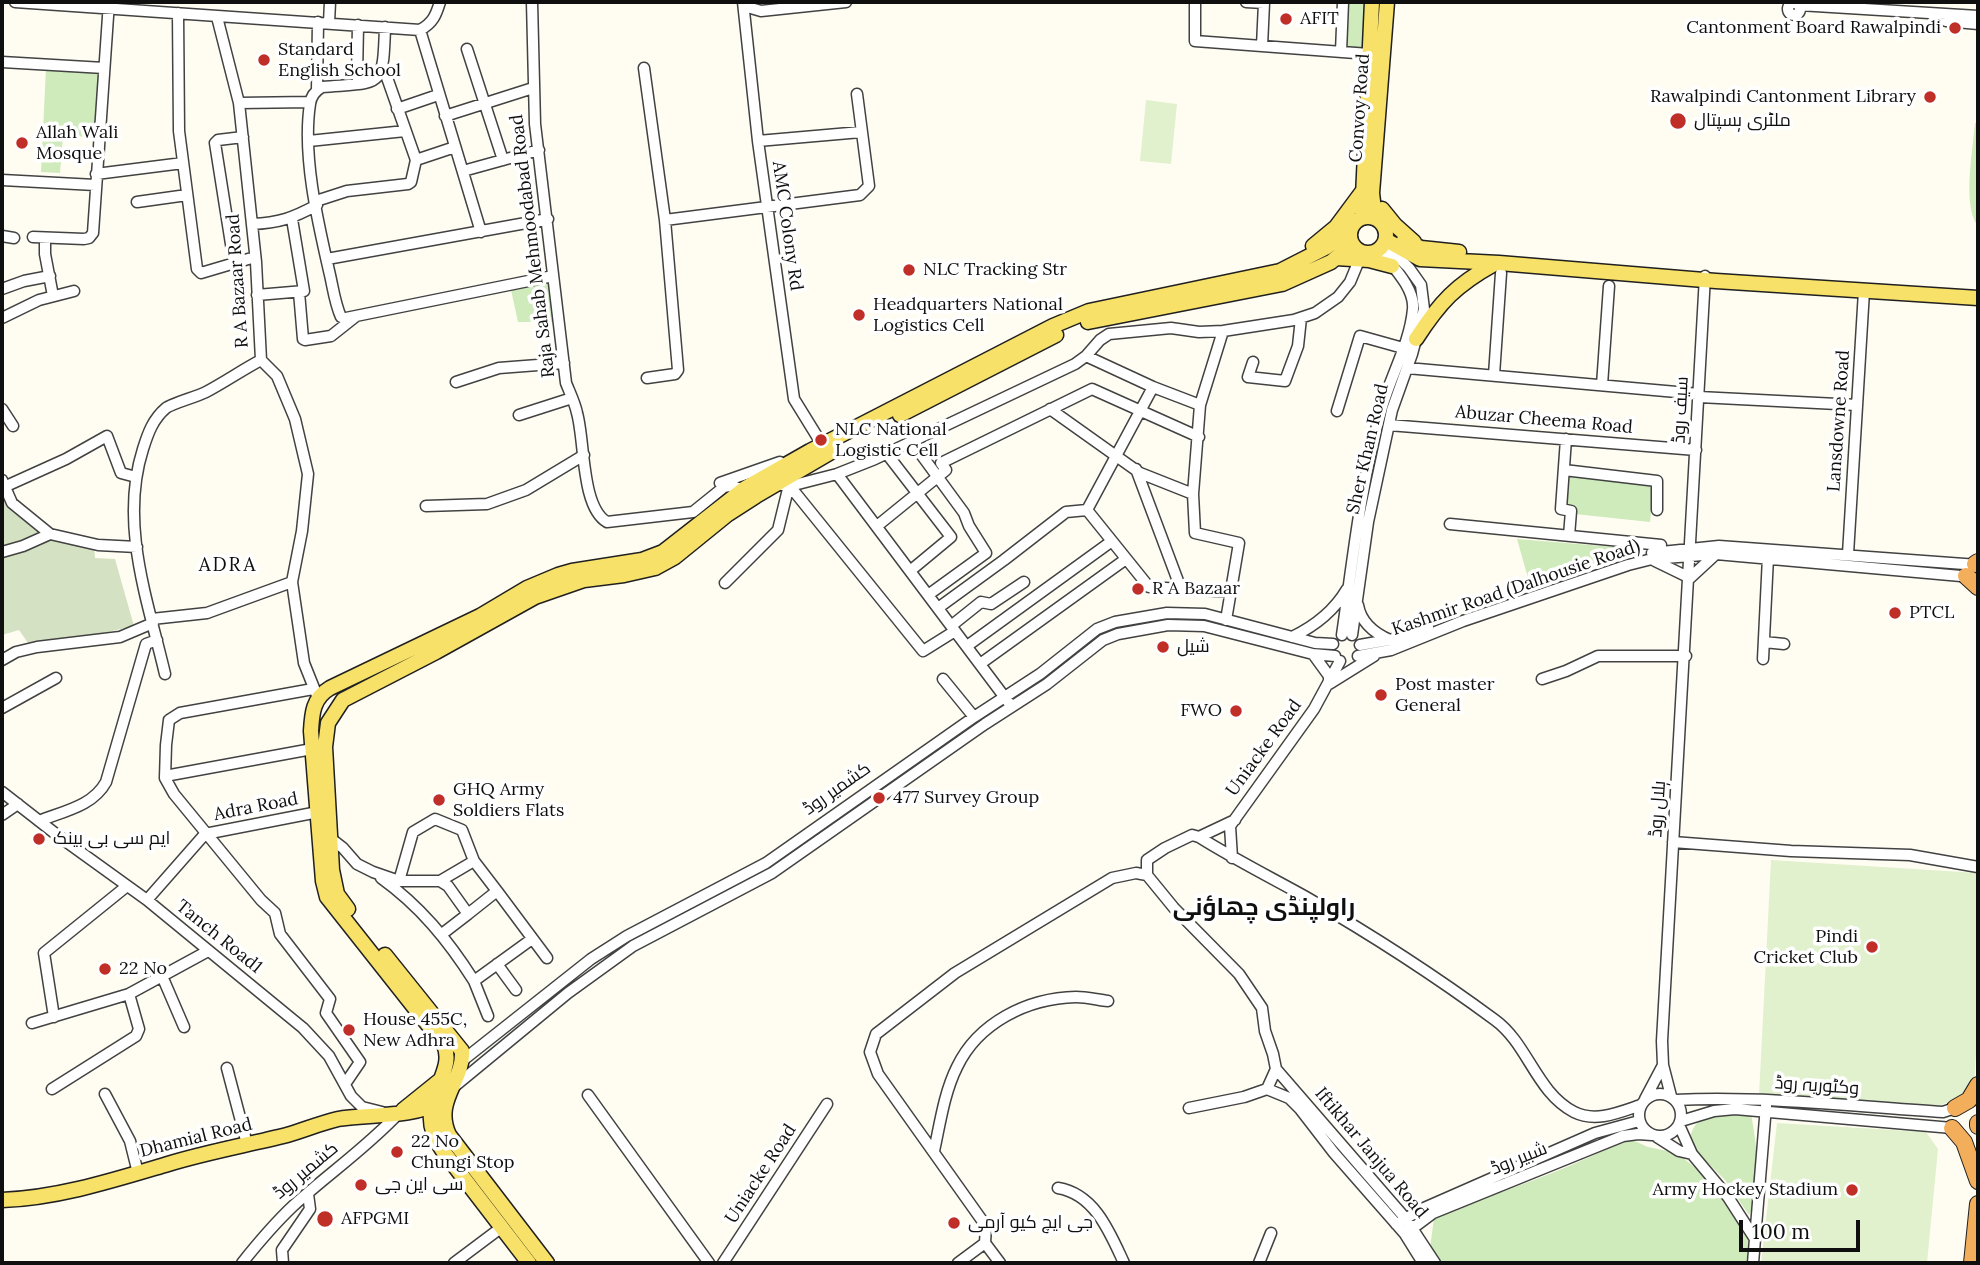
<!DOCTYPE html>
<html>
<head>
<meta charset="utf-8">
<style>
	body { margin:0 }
	#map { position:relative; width:1980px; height:1265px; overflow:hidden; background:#fffdf2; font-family:Lora,serif }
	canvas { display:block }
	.frame { position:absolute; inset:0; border:4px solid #0f0f0f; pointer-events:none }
	.scale { position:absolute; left:1739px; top:1220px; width:121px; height:32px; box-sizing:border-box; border:4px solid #0f0f0f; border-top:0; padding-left:9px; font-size:21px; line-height:24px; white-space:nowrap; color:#0f0f0f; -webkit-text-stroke:5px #fff; paint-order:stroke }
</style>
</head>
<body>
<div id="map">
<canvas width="1980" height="1265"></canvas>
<div class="frame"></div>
<div class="scale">100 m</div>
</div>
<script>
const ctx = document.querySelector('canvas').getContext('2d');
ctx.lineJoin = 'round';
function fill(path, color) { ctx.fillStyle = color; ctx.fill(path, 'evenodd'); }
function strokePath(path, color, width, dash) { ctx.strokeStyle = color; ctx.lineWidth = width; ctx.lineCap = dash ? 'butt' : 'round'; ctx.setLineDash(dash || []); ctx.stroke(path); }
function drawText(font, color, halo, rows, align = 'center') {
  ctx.font = font + ' Lora,Cairo,serif'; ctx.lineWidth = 7; ctx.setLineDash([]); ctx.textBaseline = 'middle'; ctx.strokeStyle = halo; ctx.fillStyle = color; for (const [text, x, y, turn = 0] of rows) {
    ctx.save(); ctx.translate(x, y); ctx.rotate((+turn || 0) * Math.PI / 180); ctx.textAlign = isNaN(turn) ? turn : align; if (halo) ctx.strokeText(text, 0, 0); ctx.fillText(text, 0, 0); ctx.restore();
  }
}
fill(new Path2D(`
	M1348,2H1367L1365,52H1344Z
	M46,68L103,71L98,138L63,135L60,173L41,172Z
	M1975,123H1978V226C1962,207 1973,149 1975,123Z
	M551,281L557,322H518L511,290Z
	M1570,475L1654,485L1650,522L1575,514V507L1566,506Z
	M1517,539L1639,549L1530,585Z
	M1713,1113H1751C1756,1143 1764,1189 1749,1215L1725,1180L1694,1149L1689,1141C1693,1125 1698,1119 1713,1113Z
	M1628,1138L1648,1147L1677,1153L1698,1170L1733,1214L1749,1241L1747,1263H1440L1430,1248L1434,1218C1499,1191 1566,1172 1628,1138Z`), '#cfeabb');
fill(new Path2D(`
	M2,494L42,532L2,550Z
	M52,537L94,547L95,558L115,559L134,626L99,634L28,643L19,630L2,635V555Z`), '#d4e1c2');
fill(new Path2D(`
	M1146,100L1177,104L1171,164L1140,161Z
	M1771,860L1978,873V1021L1974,1085L1959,1097L1937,1107L1759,1095Z
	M1777,1123L1926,1132L1938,1149L1927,1263H1761Z`), '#e1f1cd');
const minor = new Path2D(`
	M15,2L420,30C433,23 436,15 440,2
	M532,2L535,124L566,383C570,393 575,403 577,413C585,441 581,507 607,522L693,512L724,487L729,486L748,490
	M743,2L758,141L794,399L823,446
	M1195,2V41L1369,54
	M1246,2L1264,3L1262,46
	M1788 9a6 6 0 1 1 12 0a6 6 0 1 1-12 0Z
	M1799,5L1978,16
	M744,6L761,11L846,2
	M178,13L179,131L197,269L201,273L255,257
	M217,17L239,103L256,262L261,360L277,376L295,419L308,474L302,531L292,582L304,663L318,698
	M1946,21L1978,24
	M329,23L330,2
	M385,27C383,90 382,82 322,87C315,91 311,96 310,104C302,156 318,223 330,275C333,288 335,304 341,317L346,318L553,276
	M420,30L481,232
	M467,49L503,160
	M1341,52L1343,2
	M2,62L104,68
	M644,68L665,220L678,370L675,374L647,378
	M357,77L358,25
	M317,90L318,22
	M239,103L310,102
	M397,109L438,95
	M445,116L533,88
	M309,141L405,131
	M758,141L861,132
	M416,160L455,147
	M463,171L539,150
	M96,174L183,163
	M2,180L95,185
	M316,201L347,191L408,184L411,182L416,160L384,69
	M137,202L187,195
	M665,220L860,195L869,186L857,94
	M252,224C279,223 293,218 317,205
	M2,236L14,238
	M33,237L84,239L89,238L93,233L109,2
	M45,238V254L53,296
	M327,259L548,219
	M234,263L215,143L218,140L243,137
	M2,289L24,281L50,276
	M299,292L303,339L305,340L331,336L355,317
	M257,295L304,291L292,219
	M2,318L39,300L74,291
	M1223,331L1200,405L1193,494L1195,533L1239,543L1226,620
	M1086,356L1153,387L1200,405
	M1253,362L1248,377L1285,381L1298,346L1301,318
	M1407,368L1699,394
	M1494,375L1501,273
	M456,382L499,368L564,363
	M1602,385L1609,286
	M1153,387L1087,510L1149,587L1231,592
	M1699,397L1857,405
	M2,409L13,426
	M1050,409L1140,473L1193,494
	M1337,411L1360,336L1403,348
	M519,415L572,398
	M1389,425L1696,450
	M1566,439L1561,509L1571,511L1569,536
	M912,442L964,513L969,526L986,553L928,595
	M887,454L951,537L910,571
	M1136,469L1181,589
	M1564,470L1657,481V510
	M837,474L875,459L1075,364L1086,356L1100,340L1109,334L1171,328L1199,332L1223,331L1294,320L1315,313L1338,297L1350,282L1362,253
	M2,480L12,503L50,534
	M720,483L780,462
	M777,485H794L837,474L1009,703
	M789,485L923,651L955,631
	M4,487L66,459L107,436L121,473L136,477
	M426,506L487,504L526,490L584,455
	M1450,524L1661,545
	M877,526L946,470L941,463L1092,389L1199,437
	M2,552L23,546L50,534L98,545L137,547
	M1652,553L1719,546L1978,565
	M1848,554L1864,291
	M1655,561L1690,578L1716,554
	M725,583L778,530L789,485
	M1358,605C1361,623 1374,633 1390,640
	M938,608L1004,560L1066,512L1087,510
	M152,619L207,613L292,582
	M951,626L981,602L991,604L1024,582
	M1342,635C1353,559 1361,481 1382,407C1391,375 1410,343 1413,309C1415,288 1392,266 1380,250
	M1352,635L1368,522L1392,410L1412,354L1424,309L1421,285L1409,268L1385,244
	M1292,637C1315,626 1334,611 1347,589
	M1764,642L1784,644
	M1360,645L1400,638L1428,627
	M967,646L1112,541
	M1313,654L1329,676V684L1374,656
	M1358,656L1391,650L1463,621L1628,565L1652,559L1716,554L1972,577
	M1763,659L1768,557
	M2,660L16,652L37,647L120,637L153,623
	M980,664L1126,559
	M165,674C148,601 119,524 143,449C148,433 153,419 166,408C173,403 196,397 206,392C225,382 242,370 261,360
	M943,679L974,717
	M1542,679L1566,671L1598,656H1686
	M313,689L180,713L169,720L166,745L165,778L174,794L261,900L275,913L280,934L330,999L326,1013L360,1062L345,1084
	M2,708L56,678
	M165,776L312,749
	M2,792L61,838L147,900L303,1028L329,1056L351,1096L362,1107L382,1112
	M2,815L18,804
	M39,821C64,811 93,806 106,782L146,644L157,640
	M1199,837C1234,859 1270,877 1306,897C1372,935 1434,975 1495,1020C1528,1044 1536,1092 1574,1112C1596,1123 1620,1112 1641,1105
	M330,838L343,848L357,864L373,872L399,881H440L448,886L468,914L497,891L547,958
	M1673,842L1791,851L1910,855L1978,867
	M1232,858L1230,826L1314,709L1340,661
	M381,878C420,906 448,940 474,981
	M399,881L413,832L435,819L462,830L474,861
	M440,881L474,861L497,891
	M147,900L205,834L318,812
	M442,934L468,914
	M497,964L516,990
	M162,976L184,1027
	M488,1016L474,981L532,939
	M54,1017L44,953L127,886
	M32,1023L129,994L208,951
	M462,1061L591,959L627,936L766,863L974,717L1040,674L1097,629L1115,622L1167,613L1205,614L1315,643L1333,644
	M227,1068L247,1144
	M1276,1069L1406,1219L1435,1263
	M455,1086L568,993L633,946L772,873L985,724L1047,684L1103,640L1118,634L1168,625L1204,626L1313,654L1335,656
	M52,1089L136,1036L139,1029L129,994
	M1267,1089L1289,1098L1300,1109L1334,1153L1405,1234L1423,1263
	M1639 1115a21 21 0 1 1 42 0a21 21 0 1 1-42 0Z
	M105,1094L130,1141L138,1173
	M588,1095L709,1263
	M1671,1096L1663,1065L1662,1041L1705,276
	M1645,1099L1663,1065
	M1675,1100C1764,1096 1854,1106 1943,1112L1955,1108
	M1189,1108L1244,1097L1267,1089L1276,1069L1273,1054L1265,1031L1262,1008L1239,974L1174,908L1147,875V860L1165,848L1192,835L1199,837L1235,820
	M1681,1121L1714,1111L1735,1109L1952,1128
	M1679,1125L1692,1154L1728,1197L1755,1239
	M1657,1137L1679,1151L1692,1154
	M934,1151C940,1124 944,1093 957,1067C978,1023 1027,998 1076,997C1087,997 1098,1000 1108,1001
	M1058,1188C1095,1194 1110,1233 1124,1263
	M1396,1224L1424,1208L1595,1133L1639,1121
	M1405,1234L1433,1213L1623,1136L1638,1134L1652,1135
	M985,1243L1000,1263
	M242,1263C258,1243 274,1224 293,1206C328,1174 365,1149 399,1113
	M283,1263L282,1250L310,1209L308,1194
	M454,1263L502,1227
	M723,1263L827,1104
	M958,1263L985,1243L986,1226L878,1074L870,1052L876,1034L955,973L1112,878L1136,873L1147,875
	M1259,1263L1271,1233
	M1753,1263L1766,1106`);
const major = new Path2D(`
	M1382,209L1395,225L1414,242
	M1350 235a18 18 0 1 1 36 0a18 18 0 1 1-36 0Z
	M1362,218L1372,2
	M1375,218L1372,193L1387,2
	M1386,240L1420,259L1499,263L1716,281L1978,298
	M1404,240L1421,248L1459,252
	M1313,246L1336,227L1362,192
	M1336,258L1369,260L1392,266
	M1088,322L1282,284L1331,262L1352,245
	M1416,339C1440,302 1456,285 1494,264
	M900,415L1056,335
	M348,909L337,894L332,870L325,747L328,723L343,700L436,652L535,597L584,580L624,575L655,568L675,557L728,514L756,496L833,451
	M385,955L462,1051C464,1081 433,1101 449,1135L547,1263
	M403,1110L439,1081
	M2,1200C58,1198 114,1180 168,1164C207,1152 247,1145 287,1135C304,1130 321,1123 338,1119C363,1114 418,1118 436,1102
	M529,1263L443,1151C409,1105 458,1075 444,1045L327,897L323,881L311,731C312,713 313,698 330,688L480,616L527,588L558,575L572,571L642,560L663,552L745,488L810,451L1053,326L1089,311L1280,271L1327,247L1351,229`);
const highway = new Path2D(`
	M1975,564L1978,562
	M1966,576L1978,587
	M1955,1108L1969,1100L1978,1085
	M1978,1123V1126
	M1952,1128L1964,1142L1978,1181
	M1972,1263L1978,1204`);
strokePath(minor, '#424242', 13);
strokePath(major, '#202020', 17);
strokePath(highway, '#202020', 18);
strokePath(minor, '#fff', 10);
strokePath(major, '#f7e169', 14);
strokePath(highway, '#f3ae5c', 16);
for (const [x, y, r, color] of [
	[1286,19,7,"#bf2e27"],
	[1955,28,7,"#bf2e27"],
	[264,60,7,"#bf2e27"],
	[1930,97,7,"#bf2e27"],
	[1678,121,9,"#bf2e27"],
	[22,143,7,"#bf2e27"],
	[909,270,7,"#bf2e27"],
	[859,315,7,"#bf2e27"],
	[821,440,7,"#bf2e27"],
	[1138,589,7,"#bf2e27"],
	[1895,613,7,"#bf2e27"],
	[1163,647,7,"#bf2e27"],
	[1381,695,7,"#bf2e27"],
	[1236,711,7,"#bf2e27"],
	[879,798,7,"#bf2e27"],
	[439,800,7,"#bf2e27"],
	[39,839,7,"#bf2e27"],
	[1872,947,7,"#bf2e27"],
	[105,969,7,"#bf2e27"],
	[349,1030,7,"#bf2e27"],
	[397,1152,7,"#bf2e27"],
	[361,1185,7,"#bf2e27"],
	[1852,1190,7,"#bf2e27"],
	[325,1219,9,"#bf2e27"],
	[954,1223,7,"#bf2e27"]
]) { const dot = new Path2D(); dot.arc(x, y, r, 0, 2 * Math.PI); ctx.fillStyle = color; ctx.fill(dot); strokePath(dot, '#fff', 2.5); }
drawText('18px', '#0f0f0f', '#fff', [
	["AFIT",1300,19],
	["Cantonment Board Rawalpindi",1941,28,"right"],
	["Standard",278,50],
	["English School",278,71],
	["Rawalpindi Cantonment Library",1916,97,"right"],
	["ملٹری ہسپتال",1694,121],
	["Allah Wali",36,133],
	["Mosque",36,154],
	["NLC Tracking Str",923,270],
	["Headquarters National",873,305],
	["Logistics Cell",873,326],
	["NLC National",835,430],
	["Logistic Cell",835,451],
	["R A Bazaar",1152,589],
	["PTCL",1909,613],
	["شیل",1177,647],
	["Post master",1395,685],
	["General",1395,706],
	["FWO",1222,711,"right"],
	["GHQ Army",453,790],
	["Soldiers Flats",453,811],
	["477 Survey Group",893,798],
	["ایم سی بی بینک",53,839],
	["Pindi",1858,937,"right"],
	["Cricket Club",1858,958,"right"],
	["22 No",119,969],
	["House 455C,",363,1020],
	["New Adhra",363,1041],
	["22 No",411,1142],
	["Chungi Stop",411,1163],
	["سی این جی",375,1185],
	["Army Hockey Stadium",1838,1190,"right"],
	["AFPGMI",341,1219],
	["جی ایچ کیو آرمی",968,1223]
], 'left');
drawText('18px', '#0f0f0f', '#fff', [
	["Convoy Road",1360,108,-86],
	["AMC Colony Rd",787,226,82],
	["Raja Sahab Mehmoodabad Road",533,246,-97],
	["R A Bazaar Road",238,281,-94],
	["سیف روڈ",1681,410,-87],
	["Abuzar Cheema Road",1544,420,5],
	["Lansdowne Road",1839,421,-86],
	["Sher Khan Road",1368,449,-77],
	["Kashmir Road (Dalhousie Road)",1516,588,-19],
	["Uniacke Road",1264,748,-54],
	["کشمیر روڈ",837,789,-35],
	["Adra Road",256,807,-11],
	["ہلال روڈ",1658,809,-86],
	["Tanch Road1",219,937,39],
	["وکٹوریہ روڈ",1817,1086,4],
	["Dhamial Road",196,1138,-14],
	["Iftikhar Janjua Road",1371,1153,50],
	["شبیر روڈ",1519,1159,-22],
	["کشمیر روڈ",306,1171,-40],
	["Uniacke Road",761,1174,-57]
]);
ctx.letterSpacing = '2px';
drawText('19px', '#0f0f0f', '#fff', [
	["ADRA",228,566]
]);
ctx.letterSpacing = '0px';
drawText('bold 24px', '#0f0f0f', '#fff', [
	["راولپنڈی چھاؤنی",1264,908]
]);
</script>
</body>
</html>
